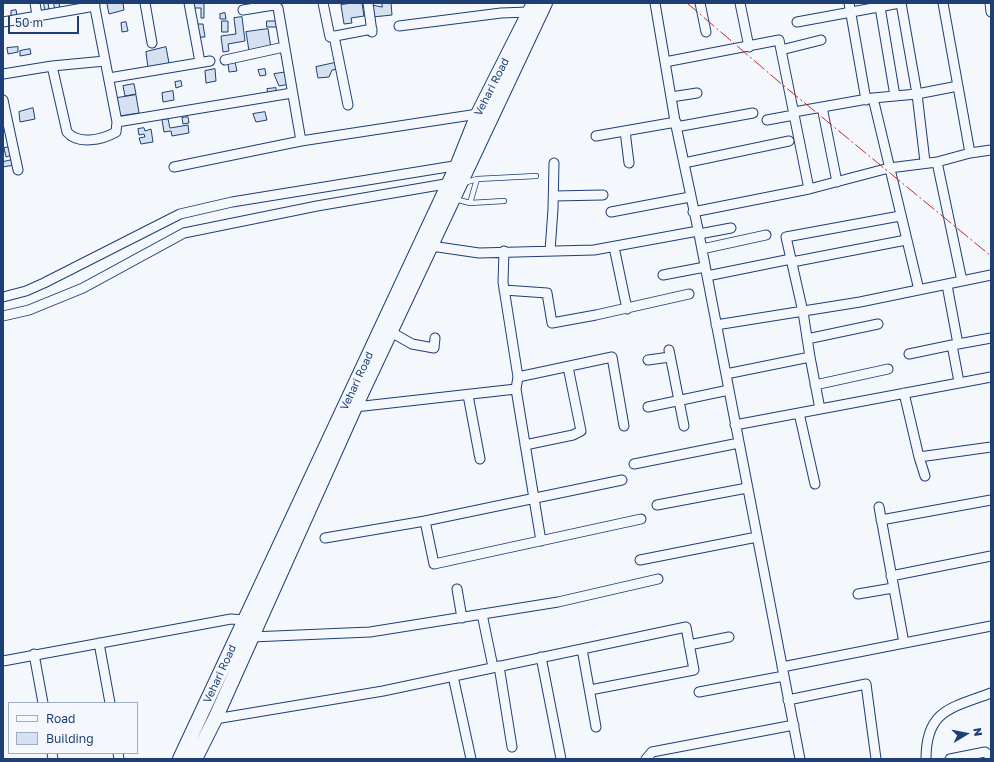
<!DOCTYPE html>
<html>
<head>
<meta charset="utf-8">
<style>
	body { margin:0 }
	#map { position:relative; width:994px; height:762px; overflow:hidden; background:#f4f7fb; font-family:"Golos Text",sans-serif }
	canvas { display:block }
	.frame { position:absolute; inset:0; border:4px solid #1d3f73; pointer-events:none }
	.legend { position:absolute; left:8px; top:702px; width:130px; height:52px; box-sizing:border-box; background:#f4f7fb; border:1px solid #9eadc5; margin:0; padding:5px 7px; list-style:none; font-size:12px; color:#1d3f73 }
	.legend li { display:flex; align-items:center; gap:8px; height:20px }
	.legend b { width:20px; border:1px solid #9eadc5 }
	.north { position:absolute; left:946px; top:714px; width:40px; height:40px; -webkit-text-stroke:3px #f4f7fb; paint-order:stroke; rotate:80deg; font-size:11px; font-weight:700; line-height:16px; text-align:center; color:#1d3f73 }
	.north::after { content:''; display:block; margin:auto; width:14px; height:18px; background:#1d3f73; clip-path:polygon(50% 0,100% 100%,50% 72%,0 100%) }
	.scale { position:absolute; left:8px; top:16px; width:71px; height:18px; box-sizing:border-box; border:2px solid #1d3f73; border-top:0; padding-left:5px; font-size:12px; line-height:14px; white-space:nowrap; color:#1d3f73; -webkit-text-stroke:3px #f4f7fb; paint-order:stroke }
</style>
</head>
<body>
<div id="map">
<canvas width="994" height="762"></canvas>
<div class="frame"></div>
<ul class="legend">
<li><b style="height:5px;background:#f4f7fb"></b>Road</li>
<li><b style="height:11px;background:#d5e0f0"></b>Building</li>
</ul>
<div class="north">N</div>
<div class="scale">50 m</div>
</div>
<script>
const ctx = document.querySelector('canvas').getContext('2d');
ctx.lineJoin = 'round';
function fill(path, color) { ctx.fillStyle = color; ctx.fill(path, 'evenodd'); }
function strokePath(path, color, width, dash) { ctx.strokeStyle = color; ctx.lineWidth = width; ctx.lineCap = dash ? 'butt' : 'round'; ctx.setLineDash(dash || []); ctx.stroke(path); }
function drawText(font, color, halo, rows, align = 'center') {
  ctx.font = font + ' "Golos Text",sans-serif'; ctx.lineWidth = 3; ctx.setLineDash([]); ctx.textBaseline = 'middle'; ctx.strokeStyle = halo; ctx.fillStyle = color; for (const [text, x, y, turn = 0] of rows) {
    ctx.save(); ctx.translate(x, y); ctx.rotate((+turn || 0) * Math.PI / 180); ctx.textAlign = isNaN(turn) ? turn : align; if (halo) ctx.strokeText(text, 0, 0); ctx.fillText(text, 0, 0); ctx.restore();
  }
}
const building = new Path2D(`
	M44,3H48L49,9L45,10Z
	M54,3H59L60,8L55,9Z
	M111,3H123L124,10L109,14L107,4Z
	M194,3H204V18H201V8H194Z
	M352,3H362L364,16L351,18L352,23L344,24L341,5Z
	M382,3H391L392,15L373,17L372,5L382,7Z
	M16,10L17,15L11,16V11Z
	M225,13L226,19H220V14Z
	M242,17L245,41L228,44L229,51L223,52L221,36L236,34L234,18Z
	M222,21H228V32H222Z
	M267,21H276L277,27H267Z
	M126,22L128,31L122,32L121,23Z
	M197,24H203L205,37H198Z
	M268,29L271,48L249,51L246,32Z
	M18,47V52L8,54L7,48Z
	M166,47L169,63L148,68L146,52Z
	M30,49L31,54L20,56V51Z
	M235,62L237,71L229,72L228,64Z
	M339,62L340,69L332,70L329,77L318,78L316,67Z
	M215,69L216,81L206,83L205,71Z
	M265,69L266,75L260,76L258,70Z
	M288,72L290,84L279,86L274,74Z
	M181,81L182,86L176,88L175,82Z
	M134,84L136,94L125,96L123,86Z
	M276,88V92L268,94L267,89Z
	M173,91L174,100L163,102L162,93Z
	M136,95L139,113L120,116L117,98Z
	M33,108L35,119L20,122L19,112Z
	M265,112L267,120L256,122L253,114Z
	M188,117L189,123L183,124L182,118Z
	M168,119L170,128L188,125L189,133L172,136L171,131L164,132L162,120Z
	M144,128L145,131L151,129L153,142L141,144L139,138L145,137L144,134L139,135L138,129Z
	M10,147L12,155L6,157L4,148Z
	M12,160L14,165L3,167V162Z`);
fill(building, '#d5e0f0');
strokePath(building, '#1d3f73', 1);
const service = new Path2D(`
	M464,183L477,179L536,176
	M455,199L470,203L504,201
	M470,203L477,179`);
const minor = new Path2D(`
	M35,3L37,15
	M145,3L152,43
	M189,3L200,62
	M323,3L330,37L372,29
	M368,3L372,32
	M655,3L675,121L699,234L800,759
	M700,3L706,32
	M740,3L749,47
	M849,3L866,100
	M901,3L917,94L925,162
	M943,3L970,153
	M990,3L991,12
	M880,7L895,96
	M243,10L274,5L278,8L301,141
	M3,22L95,6
	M797,22L900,3
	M399,26L501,13L529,12
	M334,36L348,105
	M781,50L821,40
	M225,60L284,47
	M665,62L779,40L809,189
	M52,66L67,132C78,145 102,140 116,132L117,122L94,3
	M3,74L52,66L105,61
	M109,78L210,61
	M671,97L697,93
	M873,98L919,290
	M3,100L18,170
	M822,107L837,182
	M794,112L873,98L917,94L958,86
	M767,120L794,115
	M117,122L292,93
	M676,127L753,113
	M625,131L629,163
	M596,136L676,122
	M937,162L962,281
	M684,163L789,141
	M174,167L301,141L478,114
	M554,196L603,195
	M611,212L690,197
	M693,212L809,189L889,168L937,162L970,153L991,150
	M699,234L731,228
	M431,246L479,253L594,250L698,231
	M614,247L627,309
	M702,249L766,235
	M504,251L503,282L518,377L516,389L541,541
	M550,251L553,209L554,163
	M792,262L906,240
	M663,275L705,267
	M707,276L791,259
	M947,285L958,344L952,345L959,382
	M504,290L547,293L552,323L596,315L689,294
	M3,297L26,291L44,283L180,214L232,202L460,165
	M3,316L29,310L83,288L184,233L317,206L451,183
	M716,325L860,302L991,275
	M391,332L412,344L434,348L435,338
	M807,339L878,324
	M958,344L991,338
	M669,350L684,426
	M909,354L952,345
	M810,357L803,312L786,237L900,216
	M648,360L670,357
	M726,374L810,357L820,409
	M518,377L612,357L624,426
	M815,385L888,369
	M904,393L919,457L925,476
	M468,395L480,459
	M355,407L516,389
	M648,407L729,390
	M799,413L815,484
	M735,425L991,377
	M525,445L573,435L581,431L568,367
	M919,457L991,447
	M634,464L739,443
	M657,505L747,488
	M879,507L904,643
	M881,520L991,500
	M425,521L434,564L641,519
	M325,538L425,521L622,480
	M640,560L757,537
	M891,576L991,556
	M457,589L462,618
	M858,594L893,588
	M482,614L493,667
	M251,637L370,632L558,602L658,579
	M99,643L110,703
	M689,645L729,637
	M582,649L596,727
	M34,654L43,703
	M541,657L561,759
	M3,661L231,619L245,620
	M499,666L512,747
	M782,667L991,626
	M453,676L471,759
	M699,692L784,676
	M788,700L866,684L876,759
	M215,719L383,691L686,627L694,670L590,690
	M52,753L53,759
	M118,753L119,759
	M646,759L652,752L794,725
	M926,759C926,710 951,708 991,693
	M950,759L985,752L991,757`);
const primary = new Path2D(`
	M180,759L458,164L478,114L534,3
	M195,759L215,719L355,407L545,3`);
strokePath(service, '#1d3f73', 6);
strokePath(minor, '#1d3f73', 11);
strokePath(primary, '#1d3f73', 16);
strokePath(service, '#f4f7fb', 4.5);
strokePath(minor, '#f4f7fb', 9);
strokePath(primary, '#f4f7fb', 14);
strokePath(new Path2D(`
	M687,3L778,81L991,256
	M3,5L5,3`), '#c62828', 1, [14, 3, 2, 3]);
drawText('11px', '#1d3f73', '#f4f7fb', [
	["Vehari Road",492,87,-63],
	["Vehari Road",357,381,-65],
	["Vehari Road",220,674,-65]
]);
</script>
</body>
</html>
